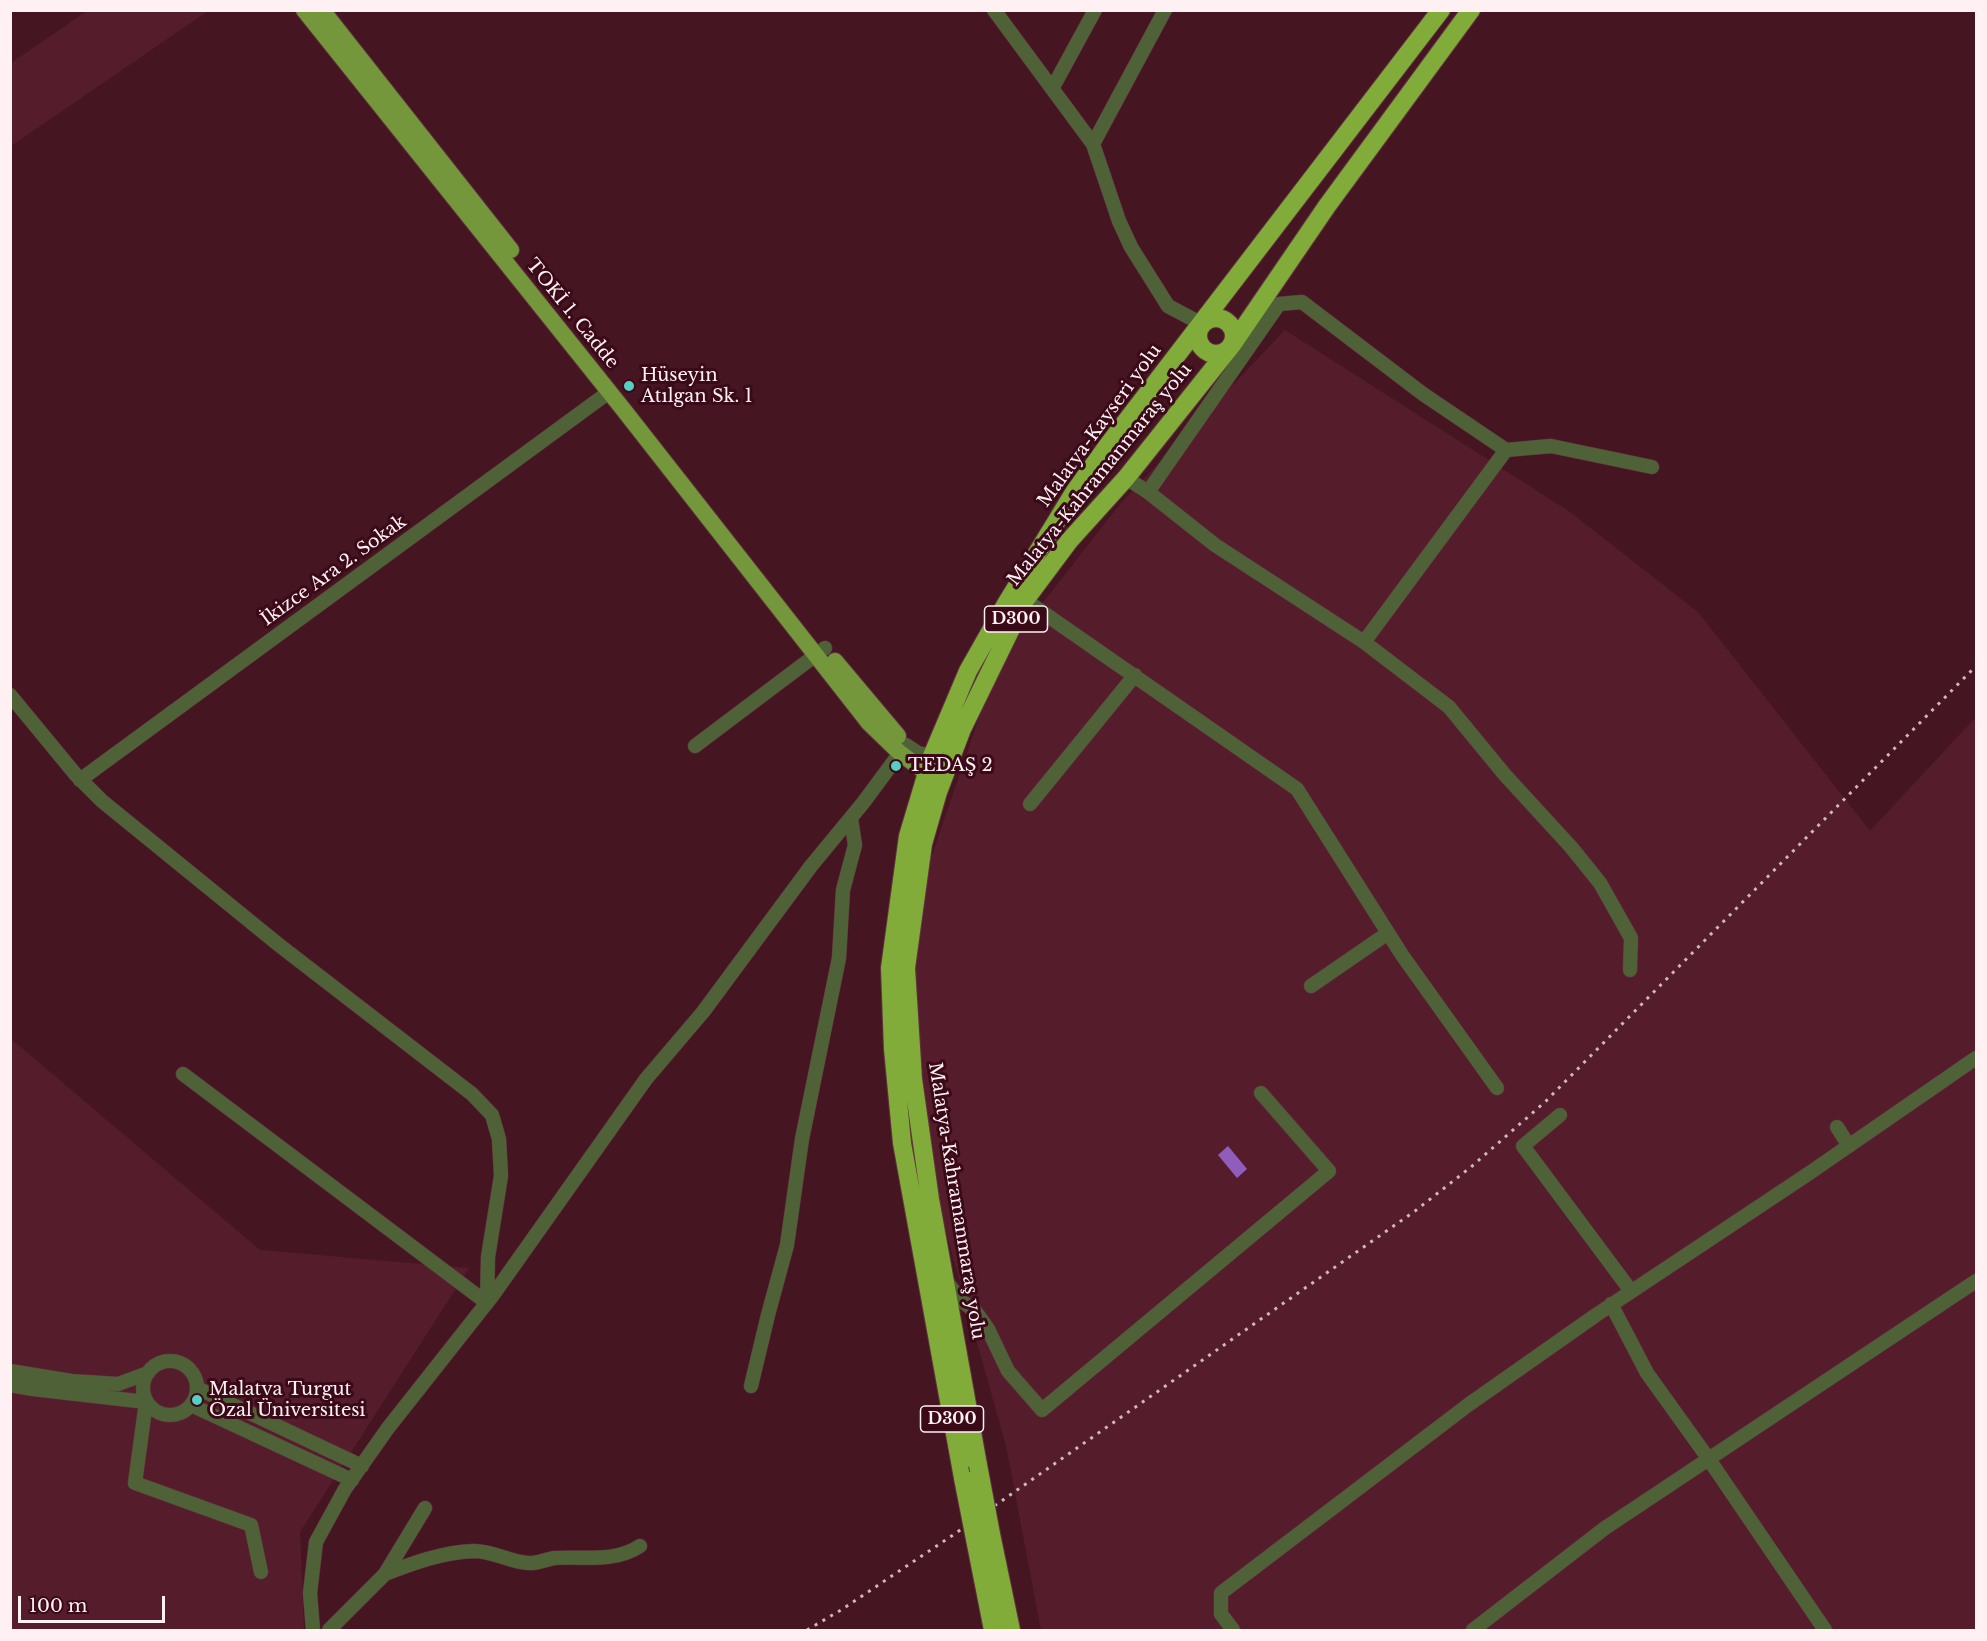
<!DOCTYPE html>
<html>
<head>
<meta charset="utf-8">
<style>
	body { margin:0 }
	#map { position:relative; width:1987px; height:1641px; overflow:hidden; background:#461522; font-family:"Libre Baskerville",serif }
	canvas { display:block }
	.frame { position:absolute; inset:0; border:12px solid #fff1f3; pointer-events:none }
	.scale { position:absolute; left:18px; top:1596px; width:147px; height:27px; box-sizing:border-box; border:3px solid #fff1f3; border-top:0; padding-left:8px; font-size:18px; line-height:21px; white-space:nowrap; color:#fff1f3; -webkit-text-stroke:4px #3b0a19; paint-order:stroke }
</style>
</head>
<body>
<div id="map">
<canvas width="1987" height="1641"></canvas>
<div class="frame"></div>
<div class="scale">100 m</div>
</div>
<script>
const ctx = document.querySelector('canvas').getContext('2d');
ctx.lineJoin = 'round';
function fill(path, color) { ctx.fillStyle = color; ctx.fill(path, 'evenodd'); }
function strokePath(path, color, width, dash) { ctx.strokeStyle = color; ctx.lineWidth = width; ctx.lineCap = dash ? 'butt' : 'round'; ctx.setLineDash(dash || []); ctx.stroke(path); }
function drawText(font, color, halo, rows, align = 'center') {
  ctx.font = font + ' "Libre Baskerville",serif'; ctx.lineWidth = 6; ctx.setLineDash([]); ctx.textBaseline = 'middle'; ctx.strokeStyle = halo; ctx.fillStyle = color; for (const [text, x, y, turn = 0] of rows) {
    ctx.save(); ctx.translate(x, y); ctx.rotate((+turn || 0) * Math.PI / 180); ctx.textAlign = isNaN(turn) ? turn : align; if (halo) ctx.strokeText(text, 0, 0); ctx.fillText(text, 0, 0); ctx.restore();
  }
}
fill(new Path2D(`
	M87,11H208L11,146V63Z
	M1285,330L1570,512L1698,612L1870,831L1976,717V1630H1041L1006,1446L937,1200L911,1003L929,864L999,659L1120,504Z
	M10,1038L260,1250L469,1268L300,1532L304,1630H11Z`), '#551d2c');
fill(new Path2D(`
	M1228,1146L1247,1169L1237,1178L1218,1155Z`), '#915dbd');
const minor = new Path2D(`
	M994,10L1093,144L1119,221L1131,247L1168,306L1202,324
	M1052,89L1095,10
	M1093,144L1165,10
	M1506,450L1551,446L1652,467
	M1126,478L1148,492L1215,545L1364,642L1449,707L1505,775L1571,847L1600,883L1631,938L1630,970
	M1148,492L1279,304L1302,302L1423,394L1506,450L1364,642
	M1025,600L1297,789L1402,955L1497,1088
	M10,695L76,775L102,801L279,945L472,1094L492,1115L499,1139L501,1176L488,1257L487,1303
	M695,746L825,648
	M80,780L609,392
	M1030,804L1135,675
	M1311,986L1388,933
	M183,1074L487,1303
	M1560,1115L1523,1146L1631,1291
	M1837,1127L1849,1146
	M946,1281L962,1301L976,1312L988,1329L1008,1371L1042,1410L1329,1171L1261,1093
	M1611,1304L1647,1373L1708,1458L1825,1630
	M143 1388a27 27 0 1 1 54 0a27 27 0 1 1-54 0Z
	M10,1371L71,1381L118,1384L148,1373
	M10,1385L33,1389L146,1402L135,1483L251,1525L261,1572
	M751,1386L768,1315L787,1245L802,1139L839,958L843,890L855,845L851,819
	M197,1388L362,1466
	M191,1405L352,1480
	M385,1574C413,1563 443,1552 474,1551C493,1551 510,1562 528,1563C537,1564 546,1559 555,1558C584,1556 614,1563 640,1546
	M313,1630L310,1593L316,1542L345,1489L388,1428L493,1295L646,1079L703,1012L811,866L863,803L900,753L906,745L918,753L932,756
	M329,1630L385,1574L425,1508
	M1233,1630L1221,1614V1593L1468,1405L1596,1315L1808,1174L1976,1058
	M1473,1630L1605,1528L1976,1281`);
const major = new Path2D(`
	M304,10L623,409L869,723L900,753L927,773
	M322,10L511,250
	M835,661L898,736`);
const highway = new Path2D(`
	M1198 336a18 18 0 1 1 36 0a18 18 0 1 1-36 0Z
	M978,1465L930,1199L913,1079L906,968L923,844L938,792L962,729L1025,600L1069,541L1126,478L1232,345L1327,206L1471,10
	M963,1478L902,1143L893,1049L890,968L908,836L932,756L968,671L1006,604L1075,491L1108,445L1441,10
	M991,1534L1011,1630
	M975,1539L993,1630`);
strokePath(minor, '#60343f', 15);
strokePath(major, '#60343f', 18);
strokePath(highway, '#60343f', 20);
strokePath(minor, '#4f6137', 14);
strokePath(major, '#74973b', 16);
strokePath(highway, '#82ac3a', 18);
strokePath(new Path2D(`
	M807,1630L841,1610L953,1535L1415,1211L1471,1167L1546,1101L1976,666`), '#cfb8bd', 3, [3, 6]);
const highwayBridge = new Path2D(`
	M978,1465L991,1534
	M963,1478L975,1539`);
strokePath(highwayBridge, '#60343f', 20, []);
strokePath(highwayBridge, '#82ac3a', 18);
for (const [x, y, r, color] of [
	[629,386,6,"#56cec3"],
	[896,766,6,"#56cec3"],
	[197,1400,6,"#56cec3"]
]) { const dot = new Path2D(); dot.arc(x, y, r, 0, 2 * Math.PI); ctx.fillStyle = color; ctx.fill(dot); strokePath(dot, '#3b0a19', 2); }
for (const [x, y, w] of [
	[1016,619,63],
	[952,1419,63]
]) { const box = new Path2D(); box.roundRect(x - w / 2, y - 13, w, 26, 4.5); ctx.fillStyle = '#3b0a19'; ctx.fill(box); strokePath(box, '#fff1f3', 1.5); }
drawText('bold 16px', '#fff1f3', null, [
	["D300",1016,619],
	["D300",952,1419]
]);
drawText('18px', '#fff1f3', '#3b0a19', [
	["TOKİ 1. Cadde",572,314,51],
	["Malatya-Kayseri yolu",1100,426,-54],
	["Malatya-Kahramanmaraş yolu",1100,475,-51],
	["İkizce Ara 2. Sokak",334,571,-36],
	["Malatya-Kahramanmaraş yolu",956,1201,81]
]);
drawText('18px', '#fff1f3', '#3b0a19', [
	["Hüseyin",641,376],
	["Atılgan Sk. 1",641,397],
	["TEDAŞ 2",908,766],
	["Malatya Turgut",209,1390],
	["Özal Üniversitesi",209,1411]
], 'left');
</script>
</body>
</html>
